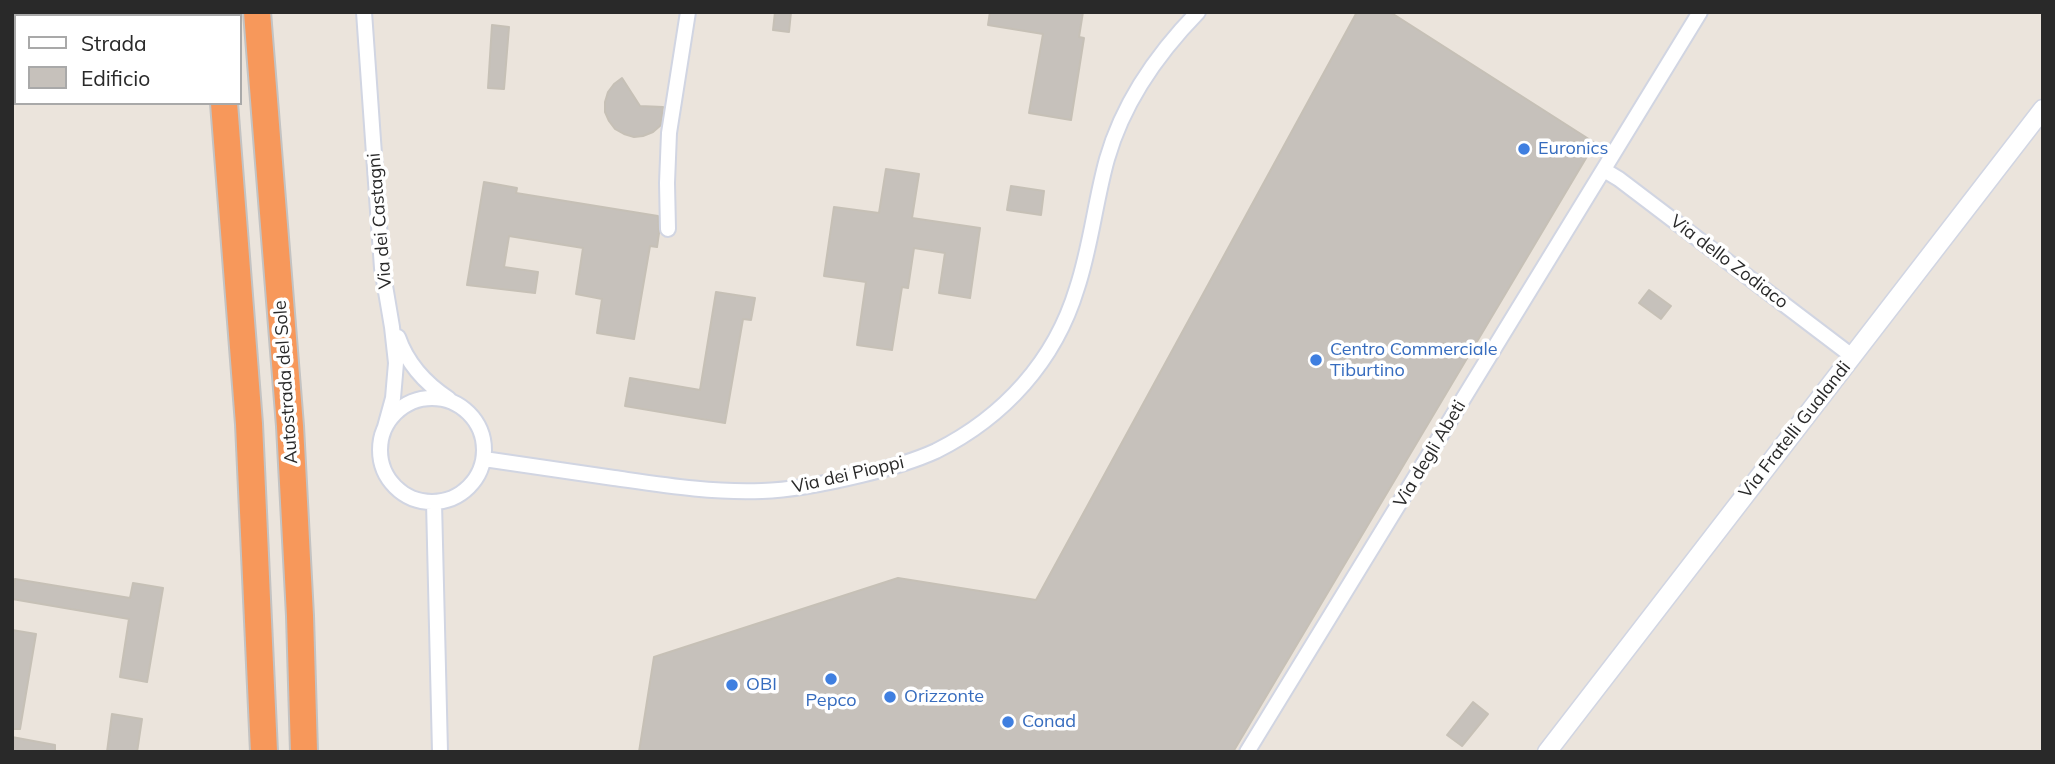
<!DOCTYPE html>
<html>
<head>
<meta charset="utf-8">
<style>
	body { margin:0 }
	#map { position:relative; width:2055px; height:764px; overflow:hidden; background:#ebe4dc; font-family:Mulish,sans-serif }
	canvas { display:block }
	.frame { position:absolute; inset:0; border:14px solid #292929; pointer-events:none }
	.legend { position:absolute; left:14px; top:14px; width:228px; height:91px; box-sizing:border-box; background:#fff; border:2px solid #a9a9a9; margin:0; padding:9px 12px; list-style:none; font-size:21px; color:#292929 }
	.legend li { display:flex; align-items:center; gap:14px; height:35px }
	.legend b { width:35px; border:2px solid #a9a9a9 }
</style>
</head>
<body>
<div id="map">
<canvas width="2055" height="764"></canvas>
<div class="frame"></div>
<ul class="legend">
<li><b style="height:9px;background:#fff"></b>Strada</li>
<li><b style="height:19px;background:#c6c1bb"></b>Edificio</li>
</ul>
</div>
<script>
const ctx = document.querySelector('canvas').getContext('2d');
ctx.lineJoin = 'round';
function fill(path, color) { ctx.fillStyle = color; ctx.fill(path, 'evenodd'); }
function strokePath(path, color, width, dash) { ctx.strokeStyle = color; ctx.lineWidth = width; ctx.lineCap = dash ? 'butt' : 'round'; ctx.setLineDash(dash || []); ctx.stroke(path); }
function drawText(font, color, halo, rows, align = 'center') {
  ctx.font = font + ' Mulish,sans-serif'; ctx.lineWidth = 7; ctx.setLineDash([]); ctx.textBaseline = 'middle'; ctx.strokeStyle = halo; ctx.fillStyle = color; for (const [text, x, y, turn = 0] of rows) {
    ctx.save(); ctx.translate(x, y); ctx.rotate((+turn || 0) * Math.PI / 180); ctx.textAlign = isNaN(turn) ? turn : align; if (halo) ctx.strokeText(text, 0, 0); ctx.fillText(text, 0, 0); ctx.restore();
  }
}
const building = new Path2D(`
	M775,12H791L789,32L773,30Z
	M990,12H1083L1079,37L1084,38L1071,120L1029,113L1043,34L988,25Z
	M1357,12H1390L1595,143L1233,752H639L654,657L898,578L1036,600Z
	M492,25L509,27L504,89L488,88Z
	M622,78L640,106L663,107L661,125L653,132L643,136L634,137L624,134L615,129L609,121L605,112V102L608,92L614,84Z
	M886,169L919,174L912,218L980,228L970,298L939,293L945,253L914,248L908,288L902,287L892,350L857,345L866,282L824,276L834,207L879,213Z
	M484,182L517,188L516,193L658,216L659,233L657,247L650,246L634,339L597,333L602,299L576,294L583,248L509,236L504,267L538,272L535,293L467,285Z
	M1011,186L1044,191L1041,215L1007,210Z
	M1649,290L1671,306L1661,319L1639,303Z
	M716,292L755,298L751,320L743,319L725,423L625,406L630,378L700,390Z
	M15,579L130,598L133,583L163,588L147,682L120,677L129,619L12,599Z
	M12,630L36,634L20,729H12Z
	M1473,702L1488,714L1462,746L1447,735Z
	M112,714L142,719L137,752H107Z
	M12,737L55,745V752H12Z`);
fill(building, '#c6c1bb');
strokePath(building, '#c6c0b6', 2);
const minor = new Path2D(`
	M364,12L382,268L392,327L396,363L393,398L385,427
	M1604,170L1619,179L1852,356
	M668,229L667,183L669,133L688,12
	M398,337C407,363 426,384 449,399
	M380 450a52 52 0 1 1 104 0a52 52 0 1 1-104 0Z
	M484,459C527,465 571,472 614,478C663,485 712,493 762,491C795,490 828,483 861,475C886,469 912,462 936,451C1004,417 1055,361 1077,288C1091,246 1095,202 1107,159C1123,103 1157,54 1198,12
	M434,502L440,752
	M1247,752L1700,12`);
const tertiary = new Path2D(`
	M1547,752L2043,109`);
const motorway = new Path2D(`
	M217,12L218,16
	M257,12L290,426L300,616L304,752
	M224,103L249,424L264,752`);
strokePath(minor, '#d1d5e2', 18);
strokePath(tertiary, '#d1d5e2', 21);
strokePath(motorway, '#c3c3c3', 30);
strokePath(minor, '#fff', 14);
strokePath(tertiary, '#fff', 18);
strokePath(motorway, '#f7985b', 26);
for (const [x, y, r, color] of [
	[1524,149,7,"#3f7fe0"],
	[1316,360,7,"#3f7fe0"],
	[831,679,7,"#3f7fe0"],
	[732,685,7,"#3f7fe0"],
	[890,697,7,"#3f7fe0"],
	[1008,722,7,"#3f7fe0"]
]) { const dot = new Path2D(); dot.arc(x, y, r, 0, 2 * Math.PI); ctx.fillStyle = color; ctx.fill(dot); strokePath(dot, '#fff', 2.5); }
drawText('18px', '#366cbe', '#fff', [
	["Euronics",1538,149],
	["Centro Commerciale",1330,350],
	["Tiburtino",1330,371],
	["OBI",746,685],
	["Orizzonte",904,697],
	["Pepco",831,701,"center"],
	["Conad",1022,722]
], 'left');
drawText('18px', '#292929', '#fff', [
	["Via dei Castagni",380,221,-95],
	["Via dello Zodiaco",1729,262,37],
	["Autostrada del Sole",286,382,-94],
	["Via Fratelli Gualandi",1795,430,-52],
	["Via degli Abeti",1430,454,-59],
	["Via dei Pioppi",848,475,-13]
]);
</script>
</body>
</html>
